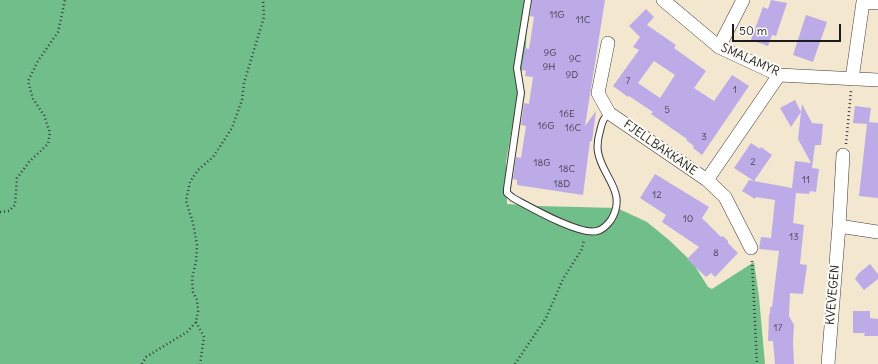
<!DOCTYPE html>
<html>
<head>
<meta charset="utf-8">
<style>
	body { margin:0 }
	#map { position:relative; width:878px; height:364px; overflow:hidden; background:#f4e7cf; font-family:Delius,sans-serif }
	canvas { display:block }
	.scale { position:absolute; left:732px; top:24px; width:109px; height:18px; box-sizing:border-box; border:2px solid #1c1c1c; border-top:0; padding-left:5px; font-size:12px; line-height:14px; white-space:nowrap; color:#1c1c1c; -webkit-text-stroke:3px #fdfcf7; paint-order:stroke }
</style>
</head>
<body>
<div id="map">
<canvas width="878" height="364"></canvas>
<div class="scale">50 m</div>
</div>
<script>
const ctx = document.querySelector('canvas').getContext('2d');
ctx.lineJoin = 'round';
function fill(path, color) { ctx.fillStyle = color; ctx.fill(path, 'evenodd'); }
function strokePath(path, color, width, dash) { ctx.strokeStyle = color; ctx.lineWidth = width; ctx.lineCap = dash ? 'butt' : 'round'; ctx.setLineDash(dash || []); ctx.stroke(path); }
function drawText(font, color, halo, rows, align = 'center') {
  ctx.font = font + ' Delius,sans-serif'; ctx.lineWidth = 4; ctx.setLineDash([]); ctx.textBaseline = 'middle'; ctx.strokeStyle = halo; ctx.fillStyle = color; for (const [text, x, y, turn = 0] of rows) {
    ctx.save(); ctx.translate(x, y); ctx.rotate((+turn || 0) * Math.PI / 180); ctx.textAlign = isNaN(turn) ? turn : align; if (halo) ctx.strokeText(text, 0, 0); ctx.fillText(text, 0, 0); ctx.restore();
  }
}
fill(new Path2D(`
	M0,0H527L526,47L506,162L507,204L537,206L617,208L647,222L669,240L693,263L708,287L712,289L754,262L759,297L765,364H0Z`), '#70be89');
fill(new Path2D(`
	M532,0H605L585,126L596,111L592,141H590L583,195L517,185V180L513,179L516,157L521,158L526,126L521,125L524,103L529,104L533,77L525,76L526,71L522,70V68L525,48L529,49L534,17L530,16Z
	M771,0L787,3L776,36L772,35L768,46L751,40L763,7L768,9Z
	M646,9L654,17L647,25L676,45L674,48L706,71L694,88L714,101L732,75L749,86L702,155L693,148L694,146L686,140L687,139L651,114L653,112L629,96L628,97L613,86L639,50L633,47L640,37L629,26ZM654,61L675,75L660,98L638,83Z
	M806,15L827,22L813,62L793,55Z
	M795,100L801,112L802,104L812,123L823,124L821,145H815L812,168L819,169L816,192L810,191L809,194L796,193L793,223L804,225L800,264L807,265L803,294L790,293L789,316L794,325L793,342L794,364H775L773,341H768L769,314H770V307H772L779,251L759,249L761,237L771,238L775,200L756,197L755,199L742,191L749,180L754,181L734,168L751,143L760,149L761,147L772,155L754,181L792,188L795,161L811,163L798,139L801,112L791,127L780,108Z
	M855,106L871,108L869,122L878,123V198L859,196L867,124L853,123Z
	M655,174L709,207L702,218L721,237L723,236L728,241V243L738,253L715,277L711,273L706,277L687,259L699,247L662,222L666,215L640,198Z
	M870,264L878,274V279L864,290L855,279L859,273Z
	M853,311H870V318L878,319V336H864L865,333H853Z`), '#bcabe7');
const lane = new Path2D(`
	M528,0L517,68L521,93L520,99L507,189V193L513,198C530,207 580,236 597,231C602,230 608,224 611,220C628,192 602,177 598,152C597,146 598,138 600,131C602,123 603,118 609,113`);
const street = new Path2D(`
	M663,0L719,47L779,75L878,80
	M863,2L878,3
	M608,43L598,93L609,113L707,180L779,75
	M719,47L743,0
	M852,79L863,2L865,0
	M707,180L725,197L751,248
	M839,226L878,232
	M828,364L839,226L843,155`);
strokePath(lane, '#3c3a37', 8);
strokePath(street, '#3c3a37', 14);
strokePath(new Path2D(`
	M846,144L851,91
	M0,212L9,211L15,205L17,178L29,162L48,144L50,133L44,115L33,99L28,81L38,61L58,32L65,0
	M752,261L757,364
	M196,322L204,337L200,364
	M142,364L146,357L187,332L196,322L198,311L197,300L193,292L192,278L196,262L197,245L193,223L186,201L190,182L198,170L213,157L232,128L242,100L244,83L264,17L263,0
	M515,364L546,318L563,279L582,249L584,240`), '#3c3a37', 2.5, [1, 3]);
strokePath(lane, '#fff', 6);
strokePath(street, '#fff', 13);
drawText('10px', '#44404f', null, [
	["11G",557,15],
	["11C",583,20],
	["9G",550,53],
	["9C",575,59],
	["9H",549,67],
	["9D",572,75],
	["7",628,81],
	["1",735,90],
	["5",667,110],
	["16E",567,114],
	["16G",546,126],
	["16C",573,128],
	["3",704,137],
	["2",753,162],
	["18G",542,163],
	["18C",567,169],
	["11",806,180],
	["18D",562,184],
	["12",657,195],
	["10",688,219],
	["13",794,237],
	["8",716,253],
	["17",778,328]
]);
drawText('12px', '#1c1c1c', '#fdfcf7', [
	["SMALAMYR",750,60,24],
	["FJELLBAKKANE",660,148,35],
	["KVEVEGEN",833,295,-85]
]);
</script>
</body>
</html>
